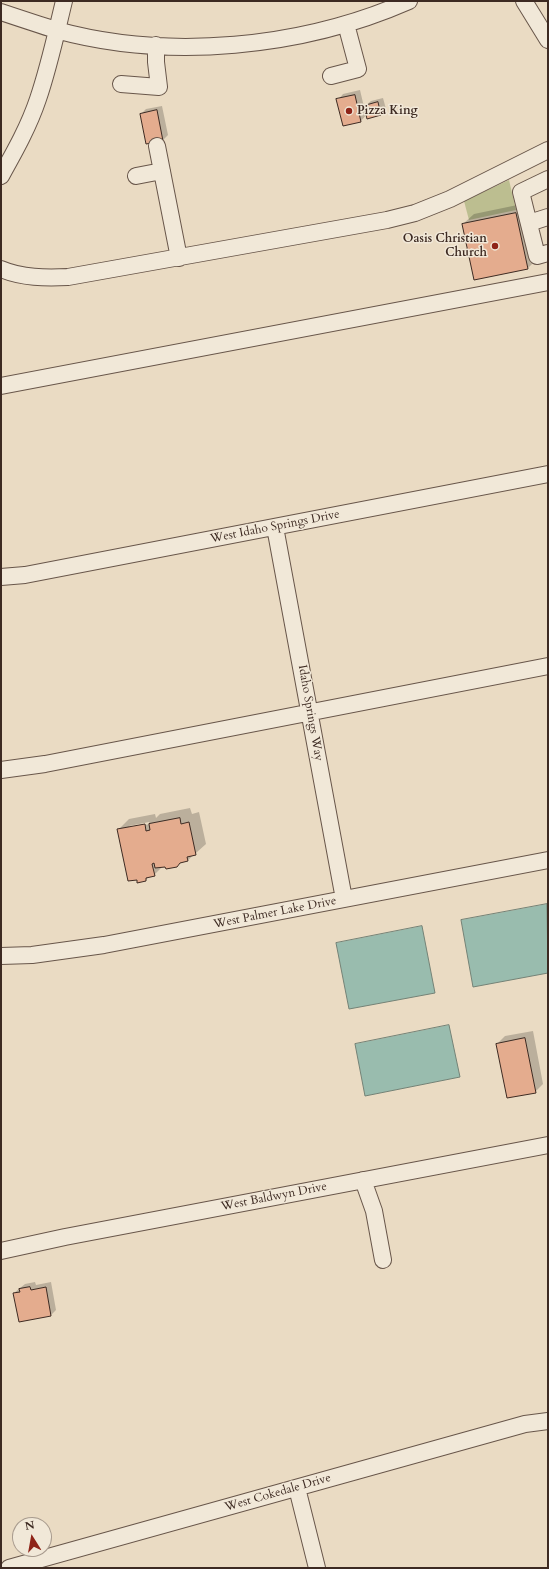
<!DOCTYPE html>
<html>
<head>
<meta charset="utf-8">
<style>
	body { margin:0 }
	#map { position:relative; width:549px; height:1569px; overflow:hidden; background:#eadbc3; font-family:Cardo,serif }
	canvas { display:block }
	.frame { position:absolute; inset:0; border:2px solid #3d2a22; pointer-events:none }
	.north { position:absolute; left:12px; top:1517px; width:40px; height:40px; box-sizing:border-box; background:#f1e8d8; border:1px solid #a99c8f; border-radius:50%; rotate:349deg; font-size:11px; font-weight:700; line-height:16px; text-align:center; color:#3d2a22 }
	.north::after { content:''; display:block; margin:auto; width:14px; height:18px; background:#8f2418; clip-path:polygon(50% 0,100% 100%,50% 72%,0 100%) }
</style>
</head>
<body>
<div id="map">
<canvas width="549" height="1569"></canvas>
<div class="frame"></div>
<div class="north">N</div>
</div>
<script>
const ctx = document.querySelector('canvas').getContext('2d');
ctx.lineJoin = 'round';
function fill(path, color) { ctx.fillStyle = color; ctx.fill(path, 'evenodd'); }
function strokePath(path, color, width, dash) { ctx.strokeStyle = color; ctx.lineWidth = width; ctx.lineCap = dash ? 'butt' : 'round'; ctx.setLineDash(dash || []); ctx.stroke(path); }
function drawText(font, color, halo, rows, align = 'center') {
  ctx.font = font + ' Cardo,serif'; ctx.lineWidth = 3; ctx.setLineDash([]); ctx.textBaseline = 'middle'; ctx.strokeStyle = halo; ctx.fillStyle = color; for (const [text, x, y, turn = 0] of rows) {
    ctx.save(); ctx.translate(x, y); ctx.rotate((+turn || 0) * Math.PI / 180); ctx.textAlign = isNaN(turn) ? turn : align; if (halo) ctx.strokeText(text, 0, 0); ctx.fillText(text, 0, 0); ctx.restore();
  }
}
fill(new Path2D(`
	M509,180L516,210L469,220L464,201Z`), '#bcbe90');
const water = new Path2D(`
	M547,904L548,973L473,987L461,920Z
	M422,926L435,993L349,1009L336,943Z
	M449,1025L460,1077L365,1096L355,1044Z`);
fill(water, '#99bcae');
strokePath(water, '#748276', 1);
fill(new Path2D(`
	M360,90L364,107L371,101L383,98L386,109L381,114H367L361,121L344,125L338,100L343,94Z
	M162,106L168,135L163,140L147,143L141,114L146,109Z
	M527,203L538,258L528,268L463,224L474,214Z
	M190,808L192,814L199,812L206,844L187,861L163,866L154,875L149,876L146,880L118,830L129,819L155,814L156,818L160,814ZM149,822L150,824L129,828V826Z
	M533,1031L543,1084L535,1092L497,1044L505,1036Z
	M35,1282L36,1285L51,1282L56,1310L51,1315L19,1321L14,1293L25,1284Z`), '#0003');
const building = new Path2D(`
	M355,95L361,122L343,126L336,99Z
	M378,102L381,115L367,119L364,106Z
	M157,110L163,141L146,144L140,114Z
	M516,213L528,269L474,280L462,224Z
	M180,818L181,824L189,822L196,855L187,857L188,861L180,863L177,867L166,869L165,867L155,868L154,863L152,864L155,876L146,878V881L137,883V880L128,881L117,829L145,824L146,831L150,830L149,824Z
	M525,1038L536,1093L507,1098L496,1044Z
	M30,1287L31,1290L46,1287L51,1316L19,1322L13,1293L20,1292L19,1289Z`);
fill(building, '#e4ac8e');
strokePath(building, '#3d2a22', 1);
const minor = new Path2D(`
	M524,1L548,40
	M1,12C19,18 37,24 56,30C169,61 302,48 409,1
	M331,76L358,69L346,24
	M121,84L159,87L156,62V45
	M157,146L179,258
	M1,176C15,151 29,126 38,99C49,67 56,34 64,1
	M136,176L162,171
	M548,179L521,192L537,256L548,253
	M529,223L548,217
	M1,269C22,278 46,278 68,277L387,220L415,213L450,199L548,150
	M1,386L548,282
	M275,527L344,899
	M1,577L25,575L548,474
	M1,770L45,764L548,666
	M1,956L32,955L104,945L548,860
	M363,1180L374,1211L383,1260
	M1,1251L65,1237L548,1145
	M297,1488L317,1568
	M9,1568L525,1424L548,1421`);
strokePath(minor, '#68564a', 18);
strokePath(minor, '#f1e8d8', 16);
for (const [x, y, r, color] of [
	[349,111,4,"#8f2418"],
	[495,246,4,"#8f2418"]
]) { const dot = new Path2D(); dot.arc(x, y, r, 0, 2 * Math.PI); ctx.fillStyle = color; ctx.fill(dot); strokePath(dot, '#f1e8d8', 1.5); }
drawText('bold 12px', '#3d2a22', '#f1e8d8', [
	["Pizza King",357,111],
	["Oasis Christian",487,239,"right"],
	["Church",487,253,"right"]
], 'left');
drawText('12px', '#3d2a22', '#f1e8d8', [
	["West Idaho Springs Drive",275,527,-11],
	["Idaho Springs Way",310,713,80],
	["West Palmer Lake Drive",275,913,-11],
	["West Baldwyn Drive",274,1197,-11],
	["West Cokedale Drive",278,1493,-16]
]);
</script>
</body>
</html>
